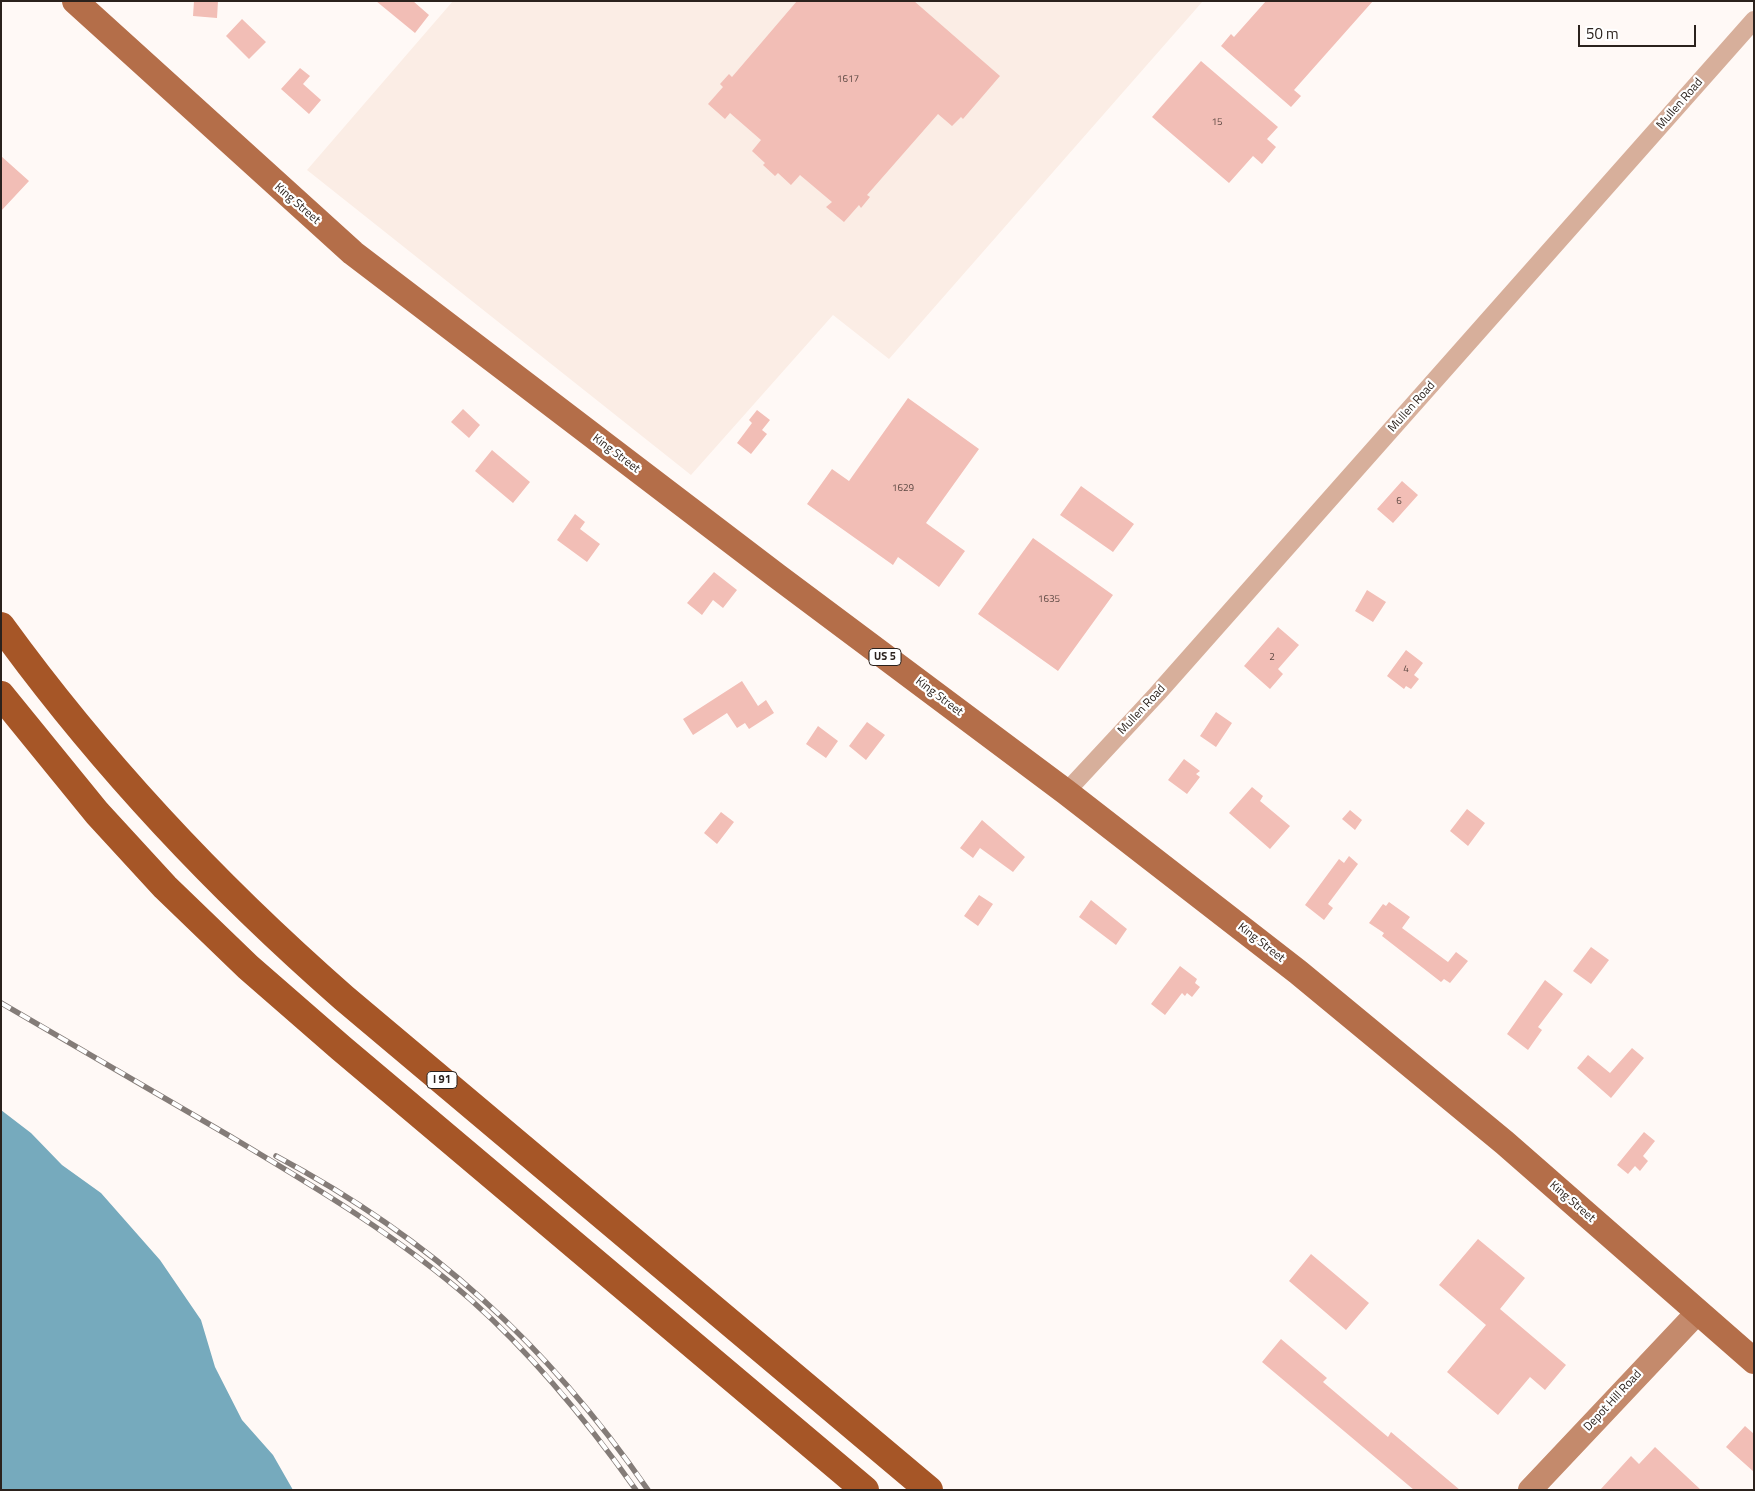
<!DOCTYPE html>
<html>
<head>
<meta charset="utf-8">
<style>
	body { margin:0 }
	#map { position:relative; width:1755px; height:1491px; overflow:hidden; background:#fff9f6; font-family:"Titillium Web",sans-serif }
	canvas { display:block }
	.frame { position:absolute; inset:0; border:2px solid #2b221d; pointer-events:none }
	.scale { position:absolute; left:1578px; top:25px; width:118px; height:22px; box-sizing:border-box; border:2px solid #2b221d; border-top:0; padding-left:6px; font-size:15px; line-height:18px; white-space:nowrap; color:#2b221d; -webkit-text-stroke:4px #fff; paint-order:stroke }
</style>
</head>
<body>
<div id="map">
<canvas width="1755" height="1491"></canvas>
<div class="frame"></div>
<div class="scale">50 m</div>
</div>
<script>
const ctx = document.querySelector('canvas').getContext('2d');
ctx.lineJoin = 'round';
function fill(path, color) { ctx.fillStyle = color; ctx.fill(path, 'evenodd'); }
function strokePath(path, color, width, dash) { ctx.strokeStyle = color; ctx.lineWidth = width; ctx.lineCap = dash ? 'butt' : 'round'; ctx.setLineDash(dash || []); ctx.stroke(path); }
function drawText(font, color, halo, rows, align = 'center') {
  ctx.font = font + ' "Titillium Web",sans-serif'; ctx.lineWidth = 4.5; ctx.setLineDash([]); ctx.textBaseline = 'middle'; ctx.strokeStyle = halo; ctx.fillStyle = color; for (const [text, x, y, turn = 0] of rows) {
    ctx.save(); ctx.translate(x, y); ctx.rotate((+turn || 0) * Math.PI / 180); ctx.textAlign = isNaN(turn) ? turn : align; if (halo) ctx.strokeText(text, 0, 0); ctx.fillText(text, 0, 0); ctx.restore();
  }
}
fill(new Path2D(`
	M453,1H1203L889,359L833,315L691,475L307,170Z`), '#fbede5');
fill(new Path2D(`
	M1,1110L31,1133L62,1165L101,1193L160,1260L201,1320L215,1367L242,1420L273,1455L293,1490H1Z`), '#76aabd');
fill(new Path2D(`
	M194,1H218L217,18L193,16Z
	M376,1H413L429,15L415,33Z
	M797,1H914L1000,76L963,119L961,117L952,126L938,114L867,195L870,197L861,208L859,205L844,222L826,207L832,202L800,175L791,185L778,173L775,176L763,165L765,163L752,151L761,140L730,113L725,119L708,104L723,87L720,84L729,74L732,77Z
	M1266,1H1373L1294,90L1301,96L1291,107L1221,46L1231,34L1234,37Z
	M242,19L266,42L249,59L226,36Z
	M1201,61L1278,127L1267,139L1276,147L1262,164L1253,156L1229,183L1152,117Z
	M300,68L310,76L303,84L321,100L309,114L281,89Z
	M1,156L29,181L1,211Z
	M908,398L979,449L926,523L965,551L939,587L898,557L893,565L807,504L832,469L849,481Z
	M463,409L480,425L469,438L451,422Z
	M757,410L770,420L762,430L767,434L751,454L737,443L752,423L749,420Z
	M492,450L530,482L513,503L475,471Z
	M1402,481L1418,495L1393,523L1377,509Z
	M1081,486L1134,524L1113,552L1060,515Z
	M575,514L585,522L580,529L600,544L587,562L557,540Z
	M1033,538L1113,595L1058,671L978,614Z
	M714,572L737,590L723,608L713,600L702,615L687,603Z
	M1367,590L1386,602L1373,622L1355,611Z
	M1278,627L1299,645L1278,669L1283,674L1270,689L1244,666Z
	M1406,650L1423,663L1414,675L1419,679L1411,689L1406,686L1404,689L1387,676Z
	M742,681L758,706L766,700L774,713L749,729L745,723L737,728L727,713L693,735L683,719Z
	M1216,712L1232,723L1216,747L1200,736Z
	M867,722L885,735L866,760L849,746Z
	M818,726L838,741L826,758L806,744Z
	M1184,759L1200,771L1196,774L1200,777L1187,794L1168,780Z
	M1252,787L1263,796L1260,801L1290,826L1270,849L1229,813Z
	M1467,809L1485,823L1468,846L1450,831Z
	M1350,810L1362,820L1355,830L1342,819Z
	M721,812L734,822L717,844L704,833Z
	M982,820L1025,857L1013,872L980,848L973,858L960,848Z
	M1349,856L1358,864L1328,904L1333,908L1324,920L1305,905L1339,859L1344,863Z
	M979,895L993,904L978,926L964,916Z
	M1091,900L1127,929L1116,945L1079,917Z
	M1389,902L1410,917L1402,928L1448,962L1456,952L1468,961L1450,983L1444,979L1441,982L1382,936L1384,933L1369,923L1383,904L1386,906Z
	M1591,947L1609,960L1591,984L1573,971Z
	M1180,966L1197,979L1195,983L1200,987L1192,997L1187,993L1185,996L1182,993L1165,1015L1151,1004Z
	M1545,980L1563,994L1538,1027L1542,1030L1528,1050L1507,1034Z
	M1632,1048L1644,1058L1611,1098L1577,1068L1588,1055L1610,1073Z
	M1644,1132L1655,1141L1643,1156L1648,1161L1640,1171L1635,1166L1628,1174L1617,1165Z
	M1478,1239L1525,1278L1500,1309L1566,1365L1545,1390L1530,1377L1498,1415L1447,1372L1486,1325L1439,1285Z
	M1311,1254L1369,1303L1346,1330L1289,1281Z
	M1281,1339L1327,1378L1323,1382L1388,1437L1391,1432L1460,1490H1414L1262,1362Z
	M1745,1426L1754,1434V1472L1726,1447Z
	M1655,1447L1701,1490H1600L1631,1456L1639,1464Z`), '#f2beb6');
strokePath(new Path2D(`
	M1066,792L1157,694L1754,20`), '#d7af9b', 18);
strokePath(new Path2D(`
	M1530,1490L1698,1312`), '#c48a6c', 24);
strokePath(new Path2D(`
	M75,1L353,253L777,576L1066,792L1298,972L1505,1143L1754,1361`), '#b46e49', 26);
strokePath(new Path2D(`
	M1,626C101,764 216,886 344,998L929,1490
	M1,695L97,813L165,887L248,967L341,1048L865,1490`), '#a65627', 28);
const rail = new Path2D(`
	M1,1003C79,1048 156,1093 233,1138C315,1187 399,1237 471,1300C534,1356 587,1421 636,1490
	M276,1156C432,1239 548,1345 648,1490`);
strokePath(rail, '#847c78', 5.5);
strokePath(rail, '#fff', 4, [11]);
drawText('10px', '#5d4943', null, [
	["1617",848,80],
	["15",1217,123],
	["1629",903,489],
	["6",1399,502],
	["1635",1049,600],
	["2",1272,658],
	["4",1406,670]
]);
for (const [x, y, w] of [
	[885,657,32],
	[442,1080,30]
]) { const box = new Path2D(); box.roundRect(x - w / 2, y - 8.5, w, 17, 4); ctx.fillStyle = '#fff'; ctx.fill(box); strokePath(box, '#2b221d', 1); }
drawText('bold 11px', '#2b221d', null, [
	["US 5",885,657],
	["I 91",442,1080]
]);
drawText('12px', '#2b221d', '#fff', [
	["Mullen Road",1680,104,-49],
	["King Street",297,204,41],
	["Mullen Road",1412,407,-48],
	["King Street",616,454,37],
	["King Street",939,697,37],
	["Mullen Road",1142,710,-47],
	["King Street",1261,943,38],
	["King Street",1572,1202,41],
	["Depot Hill Road",1613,1401,-47]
]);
</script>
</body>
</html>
